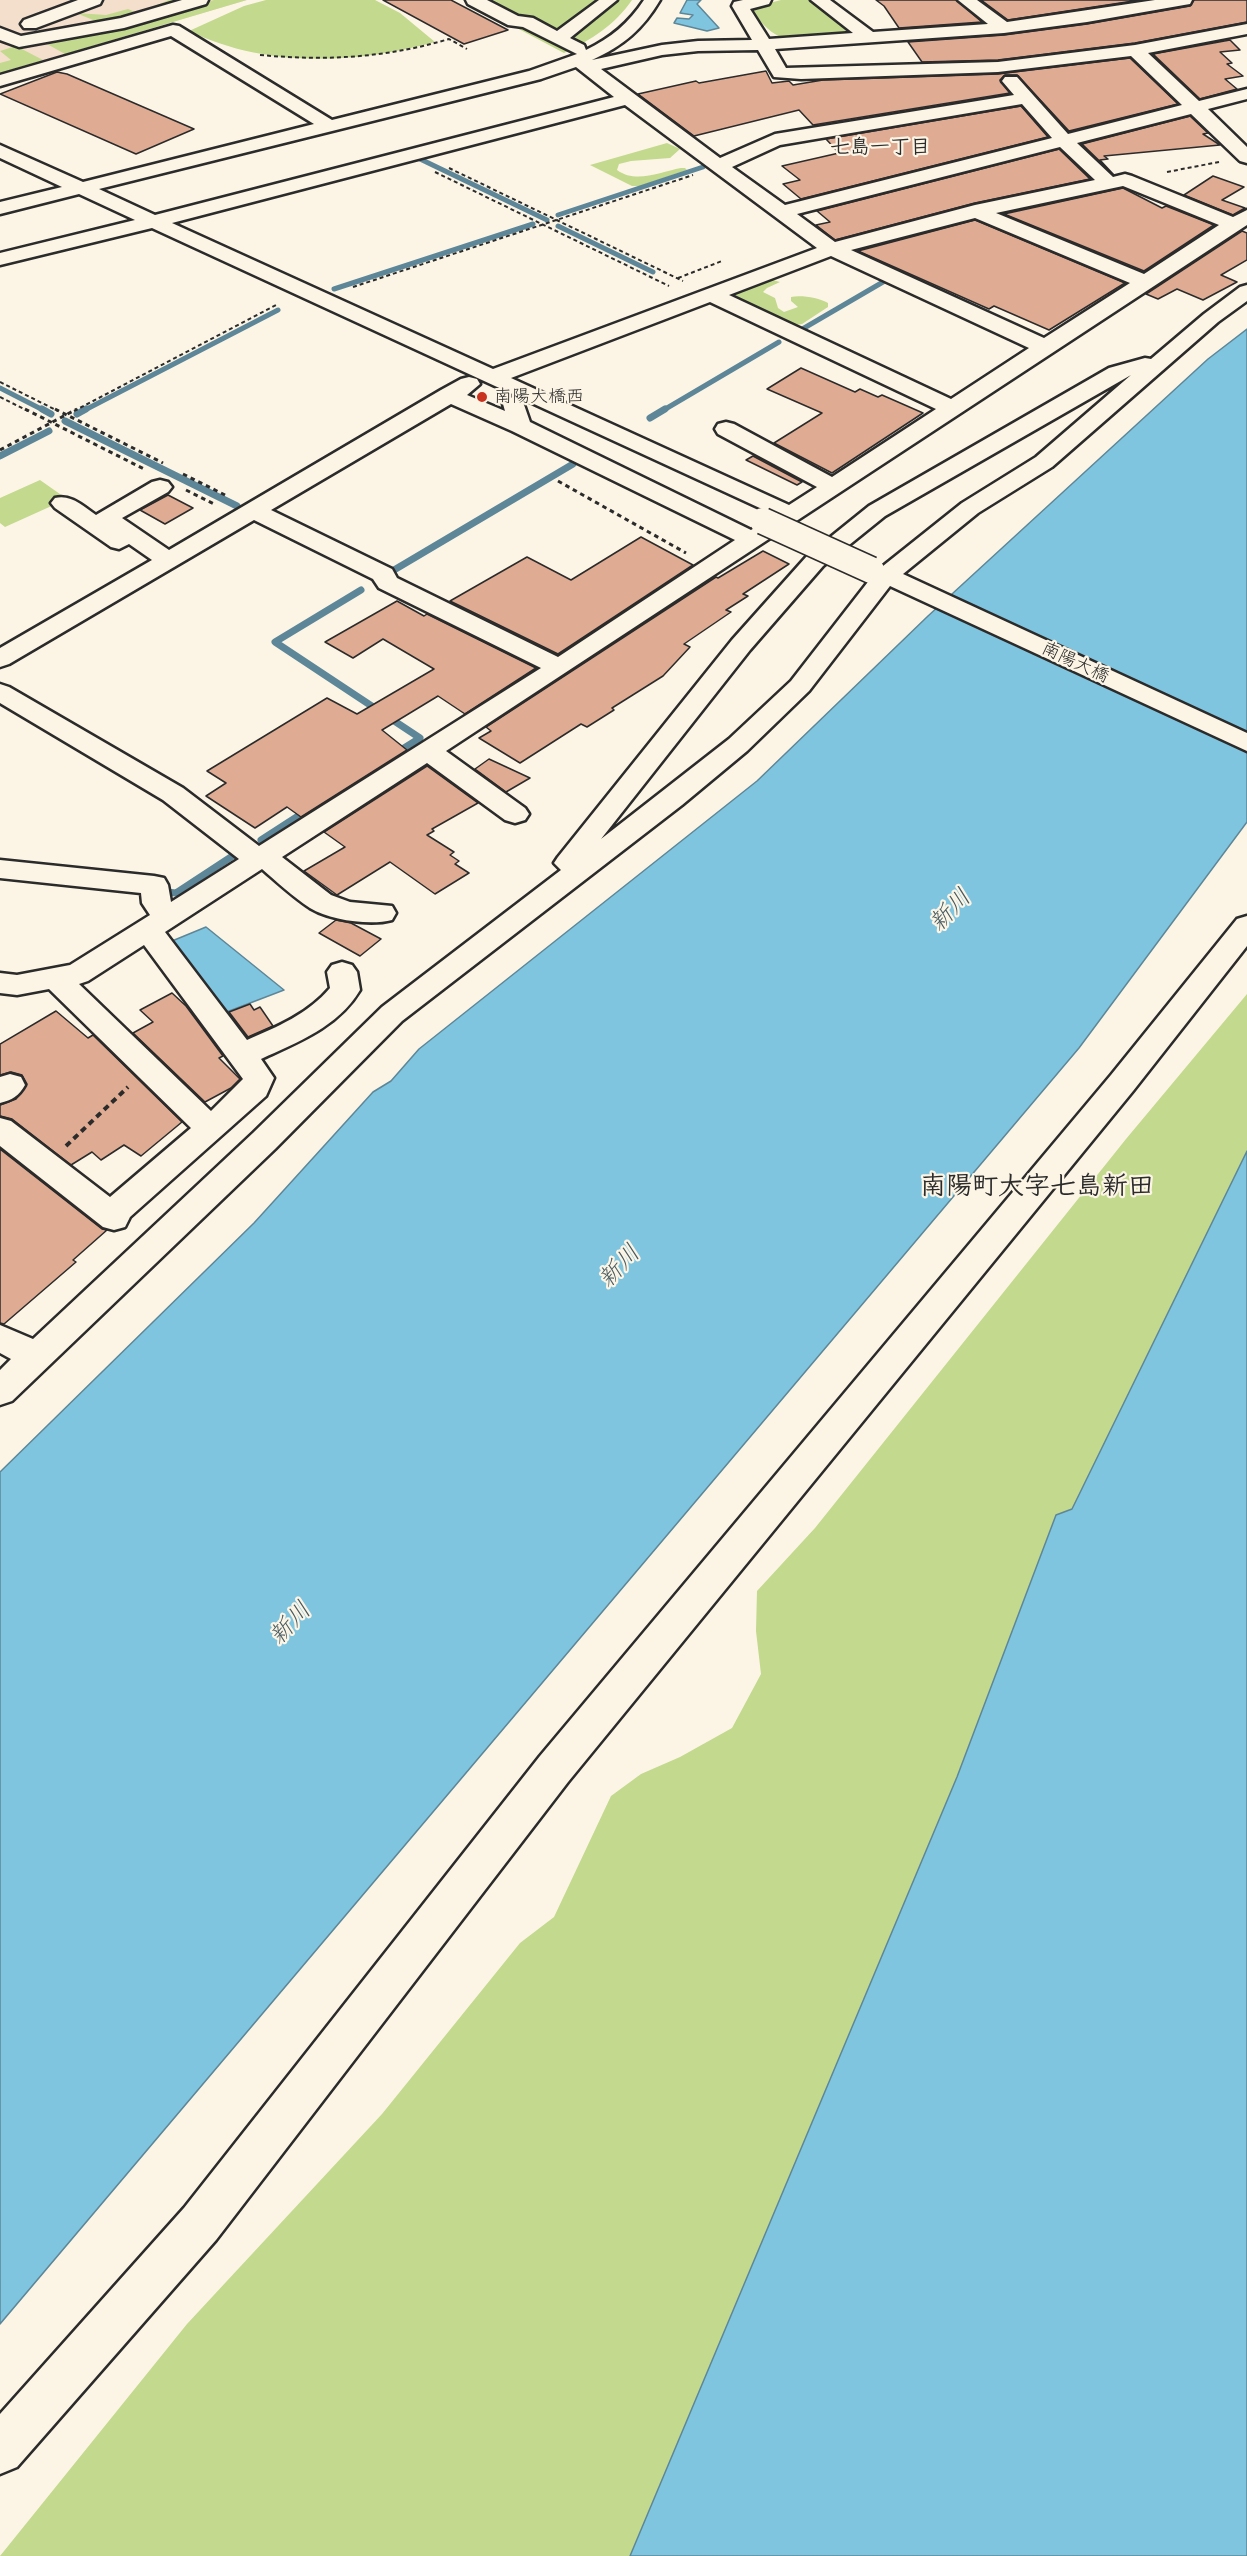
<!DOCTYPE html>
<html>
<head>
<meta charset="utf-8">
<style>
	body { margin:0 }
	canvas { display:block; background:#fcf5e5 }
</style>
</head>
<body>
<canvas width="1247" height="2556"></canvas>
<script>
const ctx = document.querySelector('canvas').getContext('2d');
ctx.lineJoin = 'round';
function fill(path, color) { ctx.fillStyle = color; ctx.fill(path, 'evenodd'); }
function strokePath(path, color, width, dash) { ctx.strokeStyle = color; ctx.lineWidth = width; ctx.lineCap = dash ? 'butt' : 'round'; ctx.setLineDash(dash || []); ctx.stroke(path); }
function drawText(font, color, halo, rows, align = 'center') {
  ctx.font = font + ' Itim,"Klee One",sans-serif'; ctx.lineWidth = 4.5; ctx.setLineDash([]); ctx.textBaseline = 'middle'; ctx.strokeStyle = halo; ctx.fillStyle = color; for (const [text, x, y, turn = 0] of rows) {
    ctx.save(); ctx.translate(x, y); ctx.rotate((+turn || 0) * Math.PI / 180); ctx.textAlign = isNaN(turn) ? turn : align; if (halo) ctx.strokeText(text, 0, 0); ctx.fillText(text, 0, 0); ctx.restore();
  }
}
fill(new Path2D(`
	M0,0H247L0,73Z`), '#f3dfcc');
fill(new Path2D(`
	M169,0H185L103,24L76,13L106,15L128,9L137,13Z
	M214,0H247L65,54L47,44L51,41L119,29Z
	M266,0H375L400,13L435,42C355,64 266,68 189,31L244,6Z
	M464,0H632C614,26 592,39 564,53Z
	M781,0H812L852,31L781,37C768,32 758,19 750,8Z
	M16,46L43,60L0,73V63L11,60L0,51Z
	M667,143L680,149L670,158L631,161L619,164L617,170C636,184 660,172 681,168H685L687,170L640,186H632L590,165Z
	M769,279L780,282L767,288L763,292L775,298L778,308L784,312L798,307L791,301V297C802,295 819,298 828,303V307L802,324L791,326L728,294Z
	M40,480L67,499L5,527L0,523V498Z
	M1247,994V1151L1072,1509L1056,1515L957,1777L630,2556H0L187,2324L382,2114L520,1943L554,1917L611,1796L641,1774L680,1757L732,1728L761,1674L756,1631L757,1591L815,1528L1126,1139Z`), '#c3d98e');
const water = new Path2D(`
	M687,0H701L697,4L719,28L707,31L674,23L677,18L689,19L693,15L680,13Z
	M1247,329V822L1079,1048L0,2324V1472L254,1223L373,1092L391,1081L419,1049L757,781L928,616L1208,359Z
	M206,927L284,990L224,1013L172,941Z
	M1247,1151V2556H630L957,1777L1056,1515L1072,1509Z`);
fill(water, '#7fc5e0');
strokePath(water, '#5d8798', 1.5);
strokePath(new Path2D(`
	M418,158L547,220
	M558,215L703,167
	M558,226L653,272
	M334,289L533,224
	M799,331L883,282
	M0,388L45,411
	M83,411L278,310
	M662,411L779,342`), '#5d8798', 5);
strokePath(new Path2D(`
	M42,409L51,414
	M77,414L86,409
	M650,418L665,409
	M65,421L237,506
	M0,456L49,431
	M394,570L573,464
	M361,590L275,642L420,738L396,753
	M261,840L309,809
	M166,892L176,893L234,855`), '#5d8798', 7);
const building = new Path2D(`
	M383,0H451L508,30L464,44Z
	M876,0H956L982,22L899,28L884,6Z
	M981,0H1140L1008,20Z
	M1194,0H1247V22L1135,43L998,60L922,62L908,42L1004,35L1087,24L1190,6Z
	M1230,40L1240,50L1220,52L1232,63L1227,64L1243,76L1225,79L1237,89L1200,99L1153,54Z
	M1130,58L1178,104L1069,131L1017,75H1005L1000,80L1010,93L813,125L799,110L694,136L638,94L696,81L699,83L766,71L772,83L789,81L793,85L823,80L998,74Z
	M57,72L67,74L194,129L136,154L0,94Z
	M1021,106L1048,137L801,199L783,184L800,180L782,166L839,153L826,139Z
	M1190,116L1208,133L1203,134L1220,145L1104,156L1108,159L1100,160L1114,175L1082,144Z
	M1059,149L1090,179L975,203L835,240L816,225L830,222L817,211Z
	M1213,176L1244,187L1222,200L1245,208L1233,215L1184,195Z
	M1123,188L1162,208L1166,206L1214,225L1144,271L1004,214Z
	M975,220L1125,283L1049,330L994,306L989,309L858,251Z
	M1242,231L1247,233V260L1221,275L1237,282L1203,300L1177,289L1158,299L1146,294Z
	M801,368L855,392L860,389L878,397L882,395L923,413L832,473L774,443L822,413L767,389Z
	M753,456L802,482L797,485L746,460Z
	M168,495L193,508L165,524L140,510Z
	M641,537L693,565L558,654L450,601L527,557L571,580Z
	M763,551L789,564L743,594L748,596L726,610L731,612L684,644L690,647L663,676L612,708L614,710L587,727L581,724L520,763L479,738L491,731L486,727L716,577L718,578Z
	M397,601L424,616L427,614L536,668L465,714L438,696L382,730L407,750L301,817L287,807L255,828L206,796L226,783L207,771L327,698L357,714L434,669L383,639L353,658L325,642Z
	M489,759L530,778L506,792L475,769Z
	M427,766L478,803L432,829L434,831L427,835L454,852L450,855L459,861L455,864L469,873L435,894L390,862L337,895L304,871L345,847L324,832Z
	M336,920L351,923L381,939L360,956L319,933Z
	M172,993L186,1006L223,1056L219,1058L240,1079L231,1088L205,1102L133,1033L153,1022L140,1010Z
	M250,1004L254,1010L260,1007L273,1026L248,1037L229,1012Z
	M56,1011L88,1038L93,1035L182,1122L141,1156L124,1145L101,1160L92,1152L71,1165L12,1119L0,1116V1105L16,1099L27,1084L22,1075L11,1072L0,1075V1044Z
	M0,1149L102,1229L107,1230L73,1260L76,1262L4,1324L0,1323Z`);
fill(building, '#dfab92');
strokePath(building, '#2b2b2b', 1.5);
const minor = new Path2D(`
	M78,0H102L100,4L36,28H24L21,24L24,20Z
	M182,0H208L206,4L124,28L19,47L0,40V28L21,36L121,18Z
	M466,0H487L518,16L533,18L557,31L599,0H617L570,38L584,45L586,50C611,38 629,23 644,0H660C643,29 623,46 592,60L662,45L698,41L752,40L732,6L734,2L743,0H771L769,4L750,9L769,39L853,33L811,0H830L873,32L988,24L958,0H977L1007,22L1155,0H1192L1190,4L1184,5L1087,22L1004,33L775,49L786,68L998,62L1135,45L1247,24V34L1148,53L1199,101L1247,89V99L1208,109L1247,147V163L1240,161L1191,114L1077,143L1113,177L1125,174L1132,176L1233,217L1247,210V225L446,751L525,808L529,814L525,820L515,823L505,820L427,763L282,857L331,895L350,902L392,906L396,913L392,920C370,926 330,920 310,908C293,897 277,882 262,869L165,932L247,1040C277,1027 308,1014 330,988L327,972L332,965L342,962L352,965L357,972L360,990C338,1027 298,1042 261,1059L274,1078L266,1096L130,1217L125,1227L114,1230L103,1227L0,1146V1118L11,1121L110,1197L191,1128L49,989L17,995L0,993V973L17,975L70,965L150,915L142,903L141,893L0,878V860L154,876L164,878L168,885L171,902L239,859L163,800L0,703V684L9,687L183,788L259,846L541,668L379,588L373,579L254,520L9,664L0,667V648L152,560L129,544L119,549L111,547L55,508L51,503L55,498C71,494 83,506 96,515L152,482L160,480L168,482L172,487L168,492L122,518L169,550L441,390L461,379L469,377L477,379L480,384L467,395L505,411L503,404L506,399L514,397L522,399L530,422L751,530L775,515L152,228L0,265V253L135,220L79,194L0,214V202L62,187L0,158V145L83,182L314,124L171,36L0,86V75L173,25L179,26L332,120L529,71L577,54L523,27L508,25L468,4ZM758,50L774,77L801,79L998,72L1131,56L1182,105L1068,134L1017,77H1005L1002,81L1014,95L775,134L720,158L601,69L662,55L698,51ZM576,67L614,97L155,215L99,189L541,79ZM1022,104L1052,138L785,205L732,167L780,145ZM625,105L817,248L493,369L172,223ZM1060,147L1095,180L975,205L835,242L797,214ZM1123,186L1219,225L1144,274L996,213ZM975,218L1130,283L1044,338L851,250ZM831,256L1029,348L951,399L729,295ZM710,302L936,409L832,477L734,424L726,422L718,424L715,429L718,434L817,487L789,505L511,378ZM451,404L512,431L735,540L558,657L397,578L392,569L271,510ZM144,945L243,1079L211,1111L79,984L88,981Z
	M1247,285V301L1218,322L1052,467L978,513L903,574L1247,733V751L890,586L809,691L747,751L682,805L402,1021L275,1149L12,1401L0,1405V1370L11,1359L0,1353V1325L33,1339L253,1133L382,1007L561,870L554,863L558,857L732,640L807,556L869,506L1109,368L1145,358L1151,359L1204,314L1240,287ZM1131,375L1036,457L962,503L883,566L871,563L862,565L859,570L862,575L871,578L791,681L729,739L601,839L750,650L823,566L885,516Z
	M1247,916V946L1133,1091L568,1782L216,2240L17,2467L0,2474V2414L184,2208L540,1756L1111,1075L1237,919Z
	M10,1074L21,1077L25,1085C19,1096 12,1100 0,1103V1077Z`);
strokePath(minor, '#2b2b2b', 5);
strokePath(new Path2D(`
	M260,55C325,61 386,58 449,39L467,49
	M449,168L683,281
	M435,172L669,286
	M1167,172L1219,162
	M678,278L722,261
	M353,287L693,175
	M0,382L58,411
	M0,397L28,411
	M74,411L278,304`), '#2b2b2b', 2, [4, 3]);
strokePath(new Path2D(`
	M25,409L144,469
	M55,409L163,463
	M0,450L77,409
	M183,474L227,496
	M558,481L686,553
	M186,490L214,504`), '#2b2b2b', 3, [4.5, 4]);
strokePath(new Path2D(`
	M66,1146L128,1087`), '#2b2b2b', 4, [6, 4.5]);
fill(minor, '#fcf5e5');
const minorBridge = new Path2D(`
	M763,521L871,570`);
strokePath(minorBridge, '#2b2b2b', 29, []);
strokePath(minorBridge, '#fcf5e5', 26);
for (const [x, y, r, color] of [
	[482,397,6,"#c8321e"]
]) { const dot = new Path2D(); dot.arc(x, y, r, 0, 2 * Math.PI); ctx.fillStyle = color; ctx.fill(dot); strokePath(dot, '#fcf5e5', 2); }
drawText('18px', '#2b2b2b', '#fcf5e5', [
	["南陽大橋西",494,397]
], 'left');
drawText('18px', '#2b2b2b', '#fcf5e5', [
	["南陽大橋",1075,663,25]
]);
drawText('bold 20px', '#2b2b2b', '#fcf5e5', [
	["七島一丁目",880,148]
]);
drawText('italic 24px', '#445961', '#fcf5e5', [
	["新川",951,911,-46],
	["新川",620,1267,-47],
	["新川",291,1624,-47]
]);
drawText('bold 26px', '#2b2b2b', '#fcf5e5', [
	["南陽町大字七島新田",1037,1187]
]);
</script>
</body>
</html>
